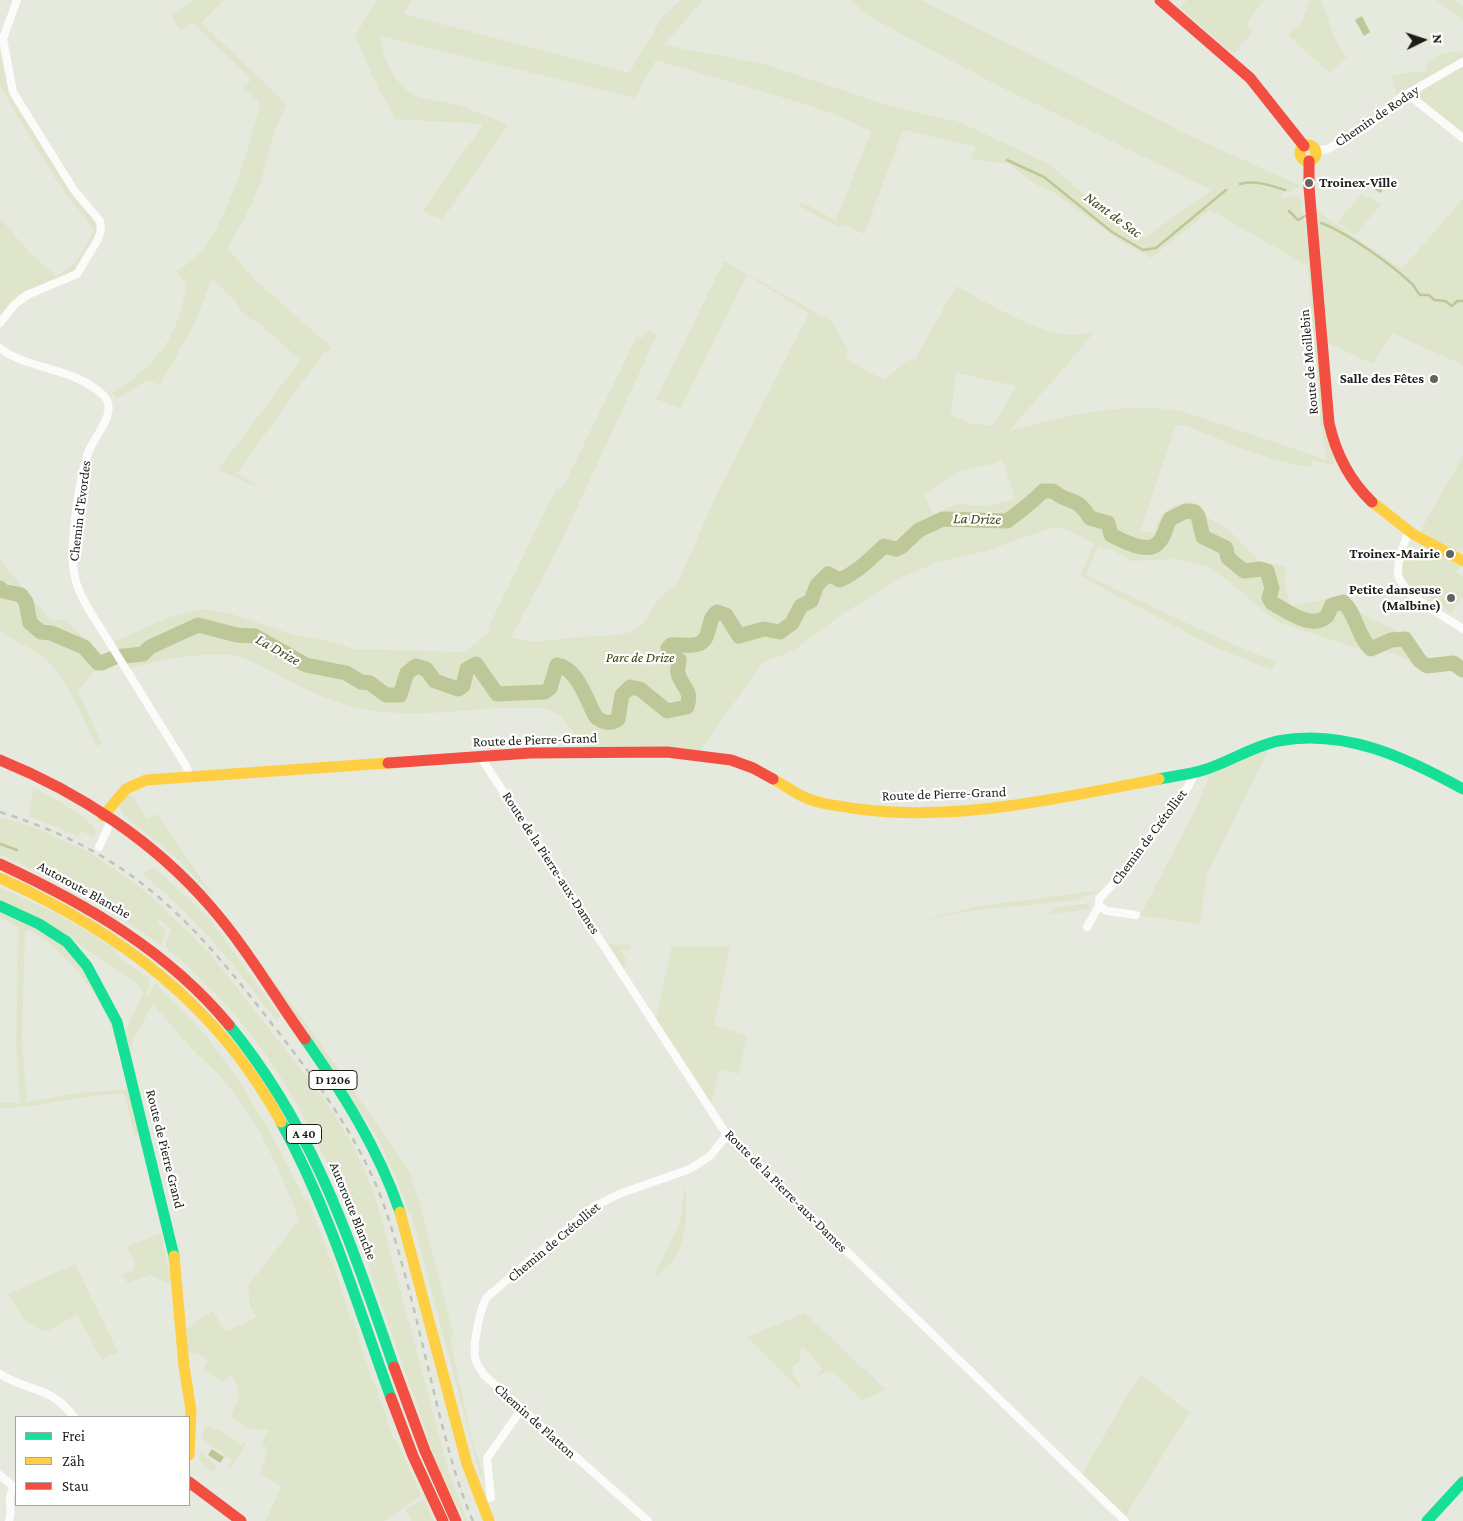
<!DOCTYPE html>
<html>
<head>
<meta charset="utf-8">
<style>
	body { margin:0 }
	#map { position:relative; width:1463px; height:1521px; overflow:hidden; background:#e6e9de; font-family:"Crimson Pro",serif }
	canvas { display:block }
	.legend { position:absolute; left:15px; top:1416px; width:175px; height:90px; box-sizing:border-box; background:#fff; border:1px solid #a4a5a2; margin:0; padding:6px 9px; list-style:none; font-size:15px; color:#1c1d16 }
	.legend li { display:flex; align-items:center; gap:10px; height:25px }
	.legend b { width:25px; border:1px solid #a4a5a2 }
	.north { position:absolute; left:1398px; top:15px; width:50px; height:50px; -webkit-text-stroke:4px #fff; paint-order:stroke; rotate:86deg; font-size:14px; font-weight:700; line-height:20px; text-align:center; color:#1c1d16 }
	.north::after { content:''; display:block; margin:auto; width:18px; height:22px; background:#1c1d16; clip-path:polygon(50% 0,100% 100%,50% 72%,0 100%) }
</style>
</head>
<body>
<div id="map">
<canvas width="1463" height="1521"></canvas>
<ul class="legend">
<li><b style="height:6px;background:#16e098"></b>Frei</li>
<li><b style="height:6px;background:#ffcf43"></b>Zäh</li>
<li><b style="height:6px;background:#f24e42"></b>Stau</li>
</ul>
<div class="north">N</div>
</div>
<script>
const ctx = document.querySelector('canvas').getContext('2d');
ctx.lineJoin = 'round';
function fill(path, color) { ctx.fillStyle = color; ctx.fill(path, 'evenodd'); }
function strokePath(path, color, width, dash) { ctx.strokeStyle = color; ctx.lineWidth = width; ctx.lineCap = dash ? 'butt' : 'round'; ctx.setLineDash(dash || []); ctx.stroke(path); }
function drawText(font, color, halo, rows, align = 'center') {
  ctx.font = font + ' "Crimson Pro",serif'; ctx.lineWidth = 4.5; ctx.setLineDash([]); ctx.textBaseline = 'middle'; ctx.strokeStyle = halo; ctx.fillStyle = color; for (const [text, x, y, turn = 0] of rows) {
    ctx.save(); ctx.translate(x, y); ctx.rotate((+turn || 0) * Math.PI / 180); ctx.textAlign = isNaN(turn) ? turn : align; if (halo) ctx.strokeText(text, 0, 0); ctx.fillText(text, 0, 0); ctx.restore();
  }
}
fill(new Path2D(`
	M192,0H225L201,23L287,104L275,130L261,181L249,210L227,248L256,281L331,347L326,352L325,351L237,473L261,488L218,470L300,360L259,323L244,316L235,300L215,282L211,280L195,323L160,385L147,380L117,399L111,393C155,368 180,336 186,284L176,271C223,251 246,152 260,106L258,102L243,88L250,81V77L192,23L180,31L171,16Z
	M377,0H412L403,14L629,73L663,16L680,0H703L664,45L765,64L886,105L949,120L953,119L1051,165L1105,213L1144,238L1211,190L991,82L870,17L850,0H920L1062,70L1188,135L1299,185L1294,191L1283,193L1282,199L1300,195L1306,232H1309L1334,465L1312,460V467C1268,462 1226,442 1185,425H1176L1140,531L1154,533C1156,527 1158,519 1163,514C1174,503 1201,493 1205,516L1229,530L1259,561L1284,566L1286,569L1284,584L1291,606L1333,598L1346,599L1362,614L1411,638L1431,665L1428,671L1422,672C1408,659 1392,648 1371,653L1277,622L1227,580L1206,566L1177,559L1131,561L1112,550L1098,546L1086,575C1149,605 1211,636 1276,662L1271,670L1210,645L1080,576L1094,544L1068,530L1054,527L986,551L938,562L904,576L844,613L794,650L762,663L701,750L672,748L660,745L658,747L584,748L561,716L548,709C489,703 428,720 369,710C342,706 312,693 287,680C273,673 258,663 243,658C211,648 162,661 130,668L113,642L170,617L202,609L229,613L295,635L321,639L354,649L465,652L489,632L490,624L556,489H562L637,336L642,338L648,331L657,335L561,542L511,638L536,642L577,637L618,635L630,632L642,625L660,597L677,585L713,502L809,313L747,275L681,408L656,399L724,261L831,321L848,349L846,355L849,361L884,380L906,361L916,358L956,286C987,302 1061,350 1093,330L1088,340L1009,431C1066,416 1126,400 1185,412L1327,460L1319,415L1308,266L1210,210L1151,258L1120,241L1058,195L1033,183L1010,164L971,159L976,147L903,130L864,234L842,224L839,227L799,206L801,202L836,220L871,131L834,114L801,103L656,60L635,98L380,36C383,60 396,89 420,97C431,101 443,101 454,104C472,109 490,118 508,124L443,219L430,215L423,210L482,126L481,124L395,119L373,78L355,36ZM956,373L1016,386L992,426L967,423L964,420L951,416ZM1002,459L1015,499L986,506L958,504L933,514L924,494L960,471L996,463Z
	M1187,0H1264L1246,25L1253,31L1234,54L1180,8Z
	M1310,0H1321L1336,41L1347,57L1330,73L1288,35L1302,22Z
	M1436,0H1456L1463,7V19Z
	M1460,51L1463,52V58L1395,96L1397,92L1393,87L1392,76L1411,72H1426L1428,61L1443,53Z
	M0,52L8,91L14,103L74,197L95,221L98,235L76,271L16,296L0,316V218L28,251L56,276C77,267 84,250 94,230L56,180L11,105L0,85Z
	M1463,66V135L1419,99V94L1444,75Z
	M1361,195L1377,201L1381,205L1355,235L1337,222Z
	M1463,199V365L1392,333L1373,364L1328,343L1317,211L1402,269Z
	M1463,456V552L1457,549L1455,551L1420,531Z
	M1419,545L1460,566L1456,572L1463,577V597L1451,613L1421,591L1418,595L1401,576L1404,552L1415,556Z
	M0,560L51,621L65,620L103,656L112,652L118,662L98,668L78,690L102,744L96,746C81,716 68,676 40,655C27,646 12,640 0,631Z
	M1269,749L1207,874L1200,924L1140,916L1196,808L1210,774Z
	M33,787C46,794 95,819 96,833L94,837L81,831L78,836L29,816Z
	M128,794L134,798L148,819L157,814L216,900L181,862L123,814C117,805 121,801 128,794Z
	M0,817L33,827L89,852L135,883L158,903L208,951L327,1103L356,1151L375,1195L448,1469L467,1521H465C456,1503 446,1485 438,1467C429,1445 423,1421 415,1399C353,1228 314,1067 165,947L171,928L159,919L158,923L166,930L161,945L89,896L0,854Z
	M155,868L209,918L280,1017L276,1020C236,968 196,916 143,875L146,871Z
	M0,887L61,916L117,950L115,954L150,979L146,994L149,997L155,983C172,1001 191,1017 206,1036C246,1086 277,1142 305,1200L308,1199L331,1261L332,1258L351,1321L353,1318L372,1381L373,1378L394,1440L395,1438L421,1495L384,1521H265L282,1486L260,1475L268,1448L261,1444L269,1430L249,1429L230,1417C240,1396 243,1395 231,1374L222,1381L203,1370L208,1360L196,1353H188L187,1328L213,1311L226,1332L256,1317L250,1306L248,1286L299,1220C280,1170 260,1124 226,1083C215,1069 200,1058 188,1045C176,1032 165,1018 153,1004L132,1042L131,1058L126,1030L144,991L131,978L129,979L65,934L0,901Z
	M1102,890L1075,900L962,912L910,924L974,907Z
	M1083,904H1087L1090,909L1050,914L1052,908Z
	M0,910L60,942L78,961L113,1023L140,1134L135,1136L124,1094C82,1094 42,1108 0,1108V1103H20L16,1045L18,926L0,918ZM28,930C42,935 54,947 64,957C102,994 120,1038 128,1089L78,1093L27,1102L22,1041L25,932Z
	M609,944L630,945L628,953L625,948L621,951L626,959L624,969Z
	M672,946H730L714,1026L747,1035L739,1074L719,1069L711,1104L656,1018Z
	M257,958L308,1026L409,1170L422,1212L454,1336L450,1339L471,1436L483,1474L480,1475L411,1213H409L398,1182L378,1138Z
	M685,1184C688,1215 688,1260 654,1276L680,1222Z
	M161,1233L171,1283L168,1284L151,1275L127,1283L123,1274L132,1271L135,1263L126,1247Z
	M75,1264L118,1352L102,1360L77,1315L45,1332L25,1321L8,1294Z
	M805,1313L886,1390L862,1400L832,1371L825,1372L816,1377L822,1368L802,1346L799,1355L801,1361L794,1365L792,1373L802,1387L799,1389L747,1337Z
	M1140,1374L1189,1412L1126,1516L1082,1474Z
	M206,1426L221,1431L241,1445L244,1442L246,1444L230,1469L228,1467L232,1460L201,1438Z
	M202,1453L217,1466L213,1472L198,1459Z
	M424,1499L434,1521H411L406,1509Z`), '#dfe5cb');
fill(new Path2D(`
	M1362,16L1370,32L1364,36L1355,20Z
	M1381,175L1388,178L1381,193L1374,189Z
	M212,1449L224,1457L220,1463L208,1455Z`), '#bdc798');
strokePath(new Path2D(`
	M1007,160L1044,177L1112,232L1143,250L1156,248L1226,190
	M1240,184C1255,180 1270,185 1285,190
	M1289,211L1298,220L1305,216
	M1321,223C1346,232 1391,264 1411,283C1415,286 1416,291 1420,295H1429L1434,300L1445,301L1452,306L1457,301H1463
	M0,844L17,850`), '#bdc798', 2.5);
strokePath(new Path2D(`
	M0,588L3,591L21,595L26,602L30,623L41,632L51,633L84,647L98,663H102L115,657L143,654L150,647L198,625L237,635L255,636L306,665L346,673L361,682L370,683L386,695H400L407,673L416,666L426,669L435,681L458,689L463,686L467,669L476,664L497,694L545,692L550,688L557,665C578,668 587,702 596,717C602,722 611,725 618,719L622,695L630,687L640,689L667,711L687,707C693,689 681,687 678,673C677,669 679,664 679,660L673,657L668,648L671,645C679,644 690,647 698,644C712,640 706,619 717,612L726,615L739,636L764,629L780,632L792,623L801,606L811,601L817,585L828,574L840,580C858,572 870,559 884,546L896,549L901,547L919,530L943,519L1007,521C1020,511 1032,503 1043,491H1053C1071,506 1075,494 1090,518L1108,523L1111,535C1124,541 1149,556 1160,541C1165,535 1166,526 1170,519L1186,511L1195,512L1198,516L1203,537L1226,548L1228,558L1244,571L1261,569L1267,571L1272,588L1269,598L1272,603C1286,610 1312,631 1327,616C1329,613 1330,608 1332,605L1343,602C1356,613 1357,636 1371,649L1391,640L1405,639L1420,661L1427,666L1453,663L1463,670`), '#bdc798', 15);
strokePath(new Path2D(`
	M1409,95L1463,138
	M1315,151L1328,149L1367,127L1398,99L1463,62
	M0,323L14,305L27,295L77,274L98,239L101,230L100,221L74,190L13,92L3,39L17,0
	M0,348C27,370 74,367 103,395C120,411 94,436 88,453C79,478 69,547 74,573C76,586 82,597 88,608L186,766L190,777
	M1409,531C1404,545 1397,559 1398,573C1400,595 1446,617 1463,629
	M480,756L727,1135L1125,1521
	M99,847L111,821
	M1099,906L1107,911L1136,915
	M1087,927L1099,906V899L1117,880L1188,787L1195,772
	M0,1374C30,1393 50,1385 74,1417
	M0,1475L16,1489
	M491,1498L487,1458L521,1410
	M9,1521C14,1508 5,1502 14,1487
	M648,1521L484,1375C480,1369 476,1364 475,1357C473,1344 480,1308 487,1297L593,1207L619,1194L690,1169L710,1156L727,1135`), '#fbfcfa', 8);
strokePath(new Path2D(`
	M1159,779C1175,776 1192,774 1207,769C1231,761 1254,746 1278,741C1344,728 1407,758 1463,789
	M0,906L39,924L67,942L87,966L117,1022L174,1256
	M229,1025C315,1130 350,1241 394,1367
	M305,1039C343,1093 378,1148 400,1212
	M281,1122C329,1209 357,1304 391,1398
	M1427,1521L1463,1482`), '#16e098', 11);
strokePath(new Path2D(`
	M1300 153a8 8 0 1 1 16 0a8 8 0 1 1-16 0Z
	M1372,502L1413,534L1463,561
	M773,779C784,785 795,793 806,798C822,805 841,806 858,809C959,822 1060,798 1159,779
	M103,816L126,789L146,780L388,763
	M0,878C119,932 217,1004 281,1122
	M400,1212L467,1464L489,1521
	M174,1256L184,1366L191,1410L189,1455`), '#ffcf43', 11);
strokePath(new Path2D(`
	M1160,0L1250,78L1304,146
	M1309,161V187L1329,423C1336,454 1349,480 1372,502
	M0,760C79,792 154,841 210,906C246,947 273,994 305,1039
	M388,763L530,753L667,752L731,760L753,768L773,779
	M0,864C86,904 168,951 229,1025
	M394,1367L425,1451L456,1521
	M391,1398L413,1456L443,1521
	M189,1482L241,1521`), '#f24e42', 11);
strokePath(new Path2D(`
	M0,812C137,855 195,924 279,1033C323,1090 364,1145 387,1214C408,1278 422,1344 438,1409C448,1447 457,1485 473,1521`), '#c1c3bf', 2.5, [6, 6]);
for (const [x, y, r, color] of [
	[1309,183,5,"#63645c"],
	[1434,379,5,"#63645c"],
	[1450,554,5,"#63645c"],
	[1451,598,5,"#63645c"]
]) { const dot = new Path2D(); dot.arc(x, y, r, 0, 2 * Math.PI); ctx.fillStyle = color; ctx.fill(dot); strokePath(dot, '#fff', 2); }
for (const [x, y, w] of [
	[333,1080,48],
	[304,1134,35]
]) { const box = new Path2D(); box.roundRect(x - w / 2, y - 9.5, w, 19, 4); ctx.fillStyle = '#fff'; ctx.fill(box); strokePath(box, '#1c1d16', 1); }
drawText('bold 12px', '#1c1d16', null, [
	["D 1206",333,1080],
	["A 40",304,1134]
]);
drawText('14px', '#1c1d16', '#fff', [
	["Chemin de Roday",1377,116,-34],
	["Route de Moillebin",1309,362,-95],
	["Chemin d'Evordes",80,511,-83],
	["Route de Pierre-Grand",535,740,-2],
	["Route de Pierre-Grand",944,794,-2],
	["Chemin de Crétolliet",1149,837,-53],
	["Route de la Pierre-aux-Dames",551,863,57],
	["Autoroute Blanche",84,890,29],
	["Route de Pierre Grand",165,1149,76],
	["Route de la Pierre-aux-Dames",786,1191,45],
	["Autoroute Blanche",353,1211,68],
	["Chemin de Crétolliet",554,1242,-40],
	["Chemin de Platton",535,1421,42]
]);
drawText('bold 14px', '#1c1d16', '#fff', [
	["Troinex-Ville",1319,183,"left"],
	["Salle des Fêtes",1424,379],
	["Troinex-Mairie",1440,554],
	["Petite danseuse",1441,590],
	["(Malbine)",1441,606]
], 'right');
drawText('italic 14px', '#373e0e', '#fff', [
	["Parc de Drize",640,658]
]);
drawText('italic 15px', '#3c4314', '#fff', [
	["Nant de Sac",1113,215,36],
	["La Drize",977,519,1],
	["La Drize",278,650,29]
]);
</script>
</body>
</html>
